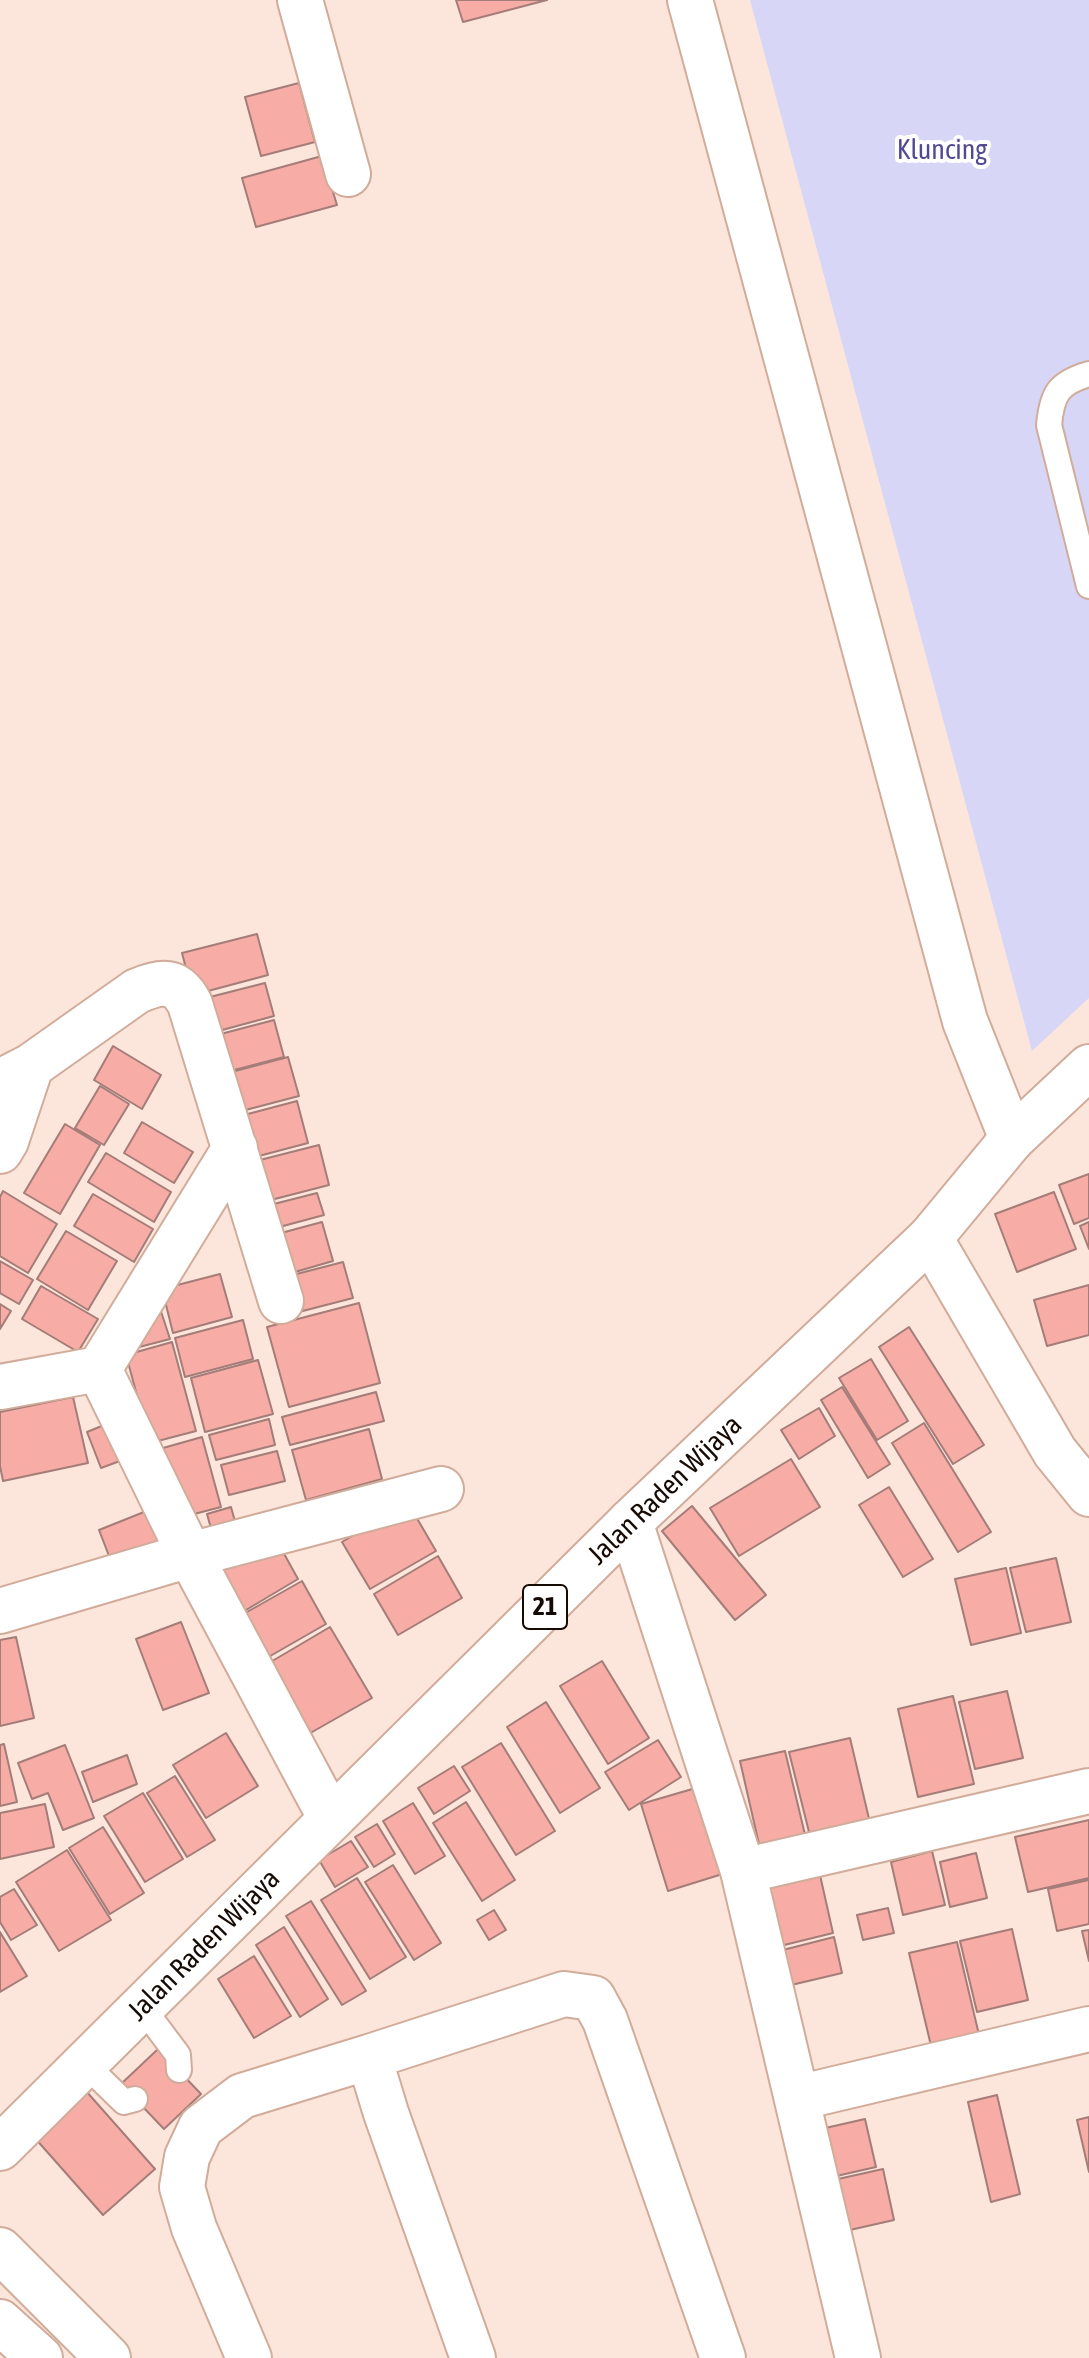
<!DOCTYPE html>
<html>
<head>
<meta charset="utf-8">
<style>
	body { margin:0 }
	canvas { display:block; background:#fce5da }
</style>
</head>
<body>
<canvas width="1089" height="2358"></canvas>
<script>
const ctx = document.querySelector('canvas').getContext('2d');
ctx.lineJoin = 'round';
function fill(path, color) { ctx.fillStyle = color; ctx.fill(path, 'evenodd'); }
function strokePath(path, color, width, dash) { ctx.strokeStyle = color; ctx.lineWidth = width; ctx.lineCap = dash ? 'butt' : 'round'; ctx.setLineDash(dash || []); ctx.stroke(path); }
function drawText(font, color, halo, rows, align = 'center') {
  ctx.font = font + ' "Asap Condensed",sans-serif'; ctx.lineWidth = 8; ctx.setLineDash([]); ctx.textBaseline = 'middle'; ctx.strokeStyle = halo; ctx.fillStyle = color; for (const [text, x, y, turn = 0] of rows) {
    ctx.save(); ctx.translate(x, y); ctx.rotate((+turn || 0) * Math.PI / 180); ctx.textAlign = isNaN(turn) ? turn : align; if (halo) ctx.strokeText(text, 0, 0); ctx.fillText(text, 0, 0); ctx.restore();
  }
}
fill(new Path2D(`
	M750,0H1089V998L1032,1051Z`), '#d7d6f7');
const building = new Path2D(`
	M456,0H547L463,22Z
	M299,83L315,142L261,156L245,97Z
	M322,156L337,205L256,227L242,178Z
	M257,934L268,975L193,995L182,953Z
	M265,983L274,1016L211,1033L202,999Z
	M274,1020L284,1057L223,1073L213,1036Z
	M113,1046L161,1075L142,1109L94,1080Z
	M288,1057L299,1096L234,1113L224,1074Z
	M100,1086L129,1104L104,1145L75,1128Z
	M297,1101L308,1143L240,1161L229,1119Z
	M142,1122L193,1152L174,1183L124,1153Z
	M65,1124L100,1145L60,1214L24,1193Z
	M319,1145L329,1185L263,1202L252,1162Z
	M106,1153L171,1192L154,1222L88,1182Z
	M1089,1174V1218L1074,1224L1059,1185Z
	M3,1191L57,1224L28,1273L0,1256V1197Z
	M1054,1192L1076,1249L1017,1272L995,1214Z
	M317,1193L324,1215L272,1229L266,1206Z
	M93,1194L153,1229L134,1262L74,1226Z
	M322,1222L333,1261L281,1276L270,1236Z
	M1089,1222V1249L1080,1226Z
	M66,1231L117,1261L88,1310L37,1279Z
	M0,1261L33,1280L19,1304L0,1293Z
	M343,1262L353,1298L295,1313L285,1277Z
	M220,1274L232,1317L173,1333L162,1289Z
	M1089,1285V1335L1047,1346L1034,1300Z
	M41,1286L98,1319L78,1352L22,1319Z
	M154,1290L170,1339L120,1352Z
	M359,1303L380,1383L289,1407L267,1327Z
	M0,1304L11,1311L0,1329Z
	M243,1320L253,1359L185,1377L175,1338Z
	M909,1327L984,1445L953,1464L879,1347Z
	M172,1342L196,1431L150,1443L126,1355Z
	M871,1359L908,1421L877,1440L839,1378Z
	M258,1360L273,1414L205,1432L191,1378Z
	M842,1387L890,1464L868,1478L821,1400Z
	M376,1392L384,1421L290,1445L282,1417Z
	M73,1397L88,1463L3,1481L0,1466V1412Z
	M819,1408L835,1436L799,1459L781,1430Z
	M269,1419L275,1445L216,1460L209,1435Z
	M114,1421L128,1458L101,1468L87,1432Z
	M924,1423L991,1532L958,1552L892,1443Z
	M369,1429L382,1479L306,1500L292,1450Z
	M202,1437L221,1507L175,1519L156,1450Z
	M277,1451L285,1481L229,1495L221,1465Z
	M791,1459L820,1507L739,1556L710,1508Z
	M889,1487L933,1559L903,1577L859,1505Z
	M408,1503L436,1551L370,1589L342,1542Z
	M692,1506L766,1595L735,1620L662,1531Z
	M231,1507L236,1525L212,1532L207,1514Z
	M154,1508L166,1540L111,1561L99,1530Z
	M277,1541L298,1579L236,1616L209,1570Z
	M438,1556L462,1598L398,1635L374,1594Z
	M1056,1558L1071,1622L1026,1632L1010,1568Z
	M1006,1568L1021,1633L971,1645L955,1579Z
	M302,1581L326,1624L265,1659L240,1616Z
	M181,1622L209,1693L163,1710L136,1639Z
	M330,1627L372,1698L298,1740L257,1670Z
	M16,1637L34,1718L0,1726V1640Z
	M602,1661L649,1738L608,1764L560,1686Z
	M1007,1691L1023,1758L975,1769L959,1702Z
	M953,1696L974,1784L918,1797L898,1709Z
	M546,1702L600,1788L560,1813L507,1727Z
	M226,1733L258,1786L206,1818L173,1765Z
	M850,1738L870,1823L810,1836L789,1752Z
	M658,1740L681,1777L629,1810L605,1772Z
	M501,1743L555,1831L516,1855L462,1767Z
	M4,1744L17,1802L0,1806V1745Z
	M65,1745L94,1818L63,1830L48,1793L32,1799L18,1763Z
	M785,1751L807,1843L761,1853L740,1761Z
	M127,1755L137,1784L93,1802L82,1772Z
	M454,1766L470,1791L434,1814L418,1788Z
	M175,1776L215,1840L187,1857L147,1793Z
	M706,1785L732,1871L668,1891L641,1804Z
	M143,1793L183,1859L145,1882L104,1816Z
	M466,1802L515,1880L482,1901L433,1823Z
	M413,1803L445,1856L415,1874L383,1821Z
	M45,1804L54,1847L0,1859V1813Z
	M1089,1820V1878L1028,1892L1015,1837Z
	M377,1824L395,1854L374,1867L355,1837Z
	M103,1827L144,1893L110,1914L69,1848Z
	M351,1841L368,1867L335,1887L319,1860Z
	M67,1850L111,1920L59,1951L16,1882Z
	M932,1851L945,1905L903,1915L891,1862Z
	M976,1853L987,1898L950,1907L940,1862Z
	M393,1865L441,1943L414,1960L365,1882Z
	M820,1875L833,1933L776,1947L763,1888Z
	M357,1878L406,1957L370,1979L321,1900Z
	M1089,1880V1924L1057,1931L1048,1889Z
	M14,1889L37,1925L11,1940L0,1922V1897Z
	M311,1901L366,1991L342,2005L286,1916Z
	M888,1908L894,1933L863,1940L857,1915Z
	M494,1910L506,1930L489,1940L477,1920Z
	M284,1927L328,1999L300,2017L256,1945Z
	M1012,1929L1028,2000L977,2012L960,1941Z
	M1089,1930V1961L1082,1931Z
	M0,1932L27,1976L0,1992Z
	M834,1937L842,1973L787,1986L779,1951Z
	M957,1942L980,2039L932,2050L909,1953Z
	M254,1956L291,2016L254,2038L218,1979Z
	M158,2049L201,2094L164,2129L121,2084Z
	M86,2091L155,2169L103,2215L34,2137Z
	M997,2095L1020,2194L991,2202L968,2102Z
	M1089,2117V2172L1077,2120Z
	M865,2119L876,2167L832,2177L821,2129Z
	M883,2169L894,2220L841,2232L829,2181Z`);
fill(building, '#f7ada6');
strokePath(building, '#a47c78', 2);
const service = new Path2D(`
	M1089,374C1058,383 1052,394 1049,425L1089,586
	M142,2007L178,2055L179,2070
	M85,2064L124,2102L135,2099`);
const minor = new Path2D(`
	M300,0L348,174
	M690,0L965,1021L1012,1139
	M0,1082L31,1066L137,991C161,981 177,978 190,1004L281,1301
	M0,1151L6,1141L31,1066
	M930,1238L1055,1452L1089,1494
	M99,1369L190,1555L331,1819
	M0,1387L99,1369L235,1148
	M630,1522L743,1871L858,2358
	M0,1611L190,1555L441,1489
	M743,1871L1089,1791
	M797,2098L1089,2029
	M0,2250L108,2358
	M0,2322L40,2358
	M249,2358L194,2228L182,2187L187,2157L201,2127L242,2096L369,2057
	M473,2358L386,2113L369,2057L564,1994L593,1998L605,2020L723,2358`);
const trunk = new Path2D(`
	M0,2148L630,1522L930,1238L1012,1139L1089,1067`);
strokePath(service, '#d1ac9b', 28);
strokePath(minor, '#d1ac9b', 48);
strokePath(trunk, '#d1ac9b', 48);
strokePath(service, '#fff', 24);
strokePath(minor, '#fff', 44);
strokePath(trunk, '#fff', 44);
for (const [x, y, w] of [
	[545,1607,44]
]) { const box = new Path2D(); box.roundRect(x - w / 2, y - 22, w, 44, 6); ctx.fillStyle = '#fff'; ctx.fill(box); strokePath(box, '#160a05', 2); }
drawText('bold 26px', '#160a05', null, [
	["21",545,1607]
]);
drawText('28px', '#524993', '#fff', [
	["Kluncing",942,150]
]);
drawText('28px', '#160a05', '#fff', [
	["Jalan Raden Wijaya",665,1490,-44],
	["Jalan Raden Wijaya",204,1945,-45]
]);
</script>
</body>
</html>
